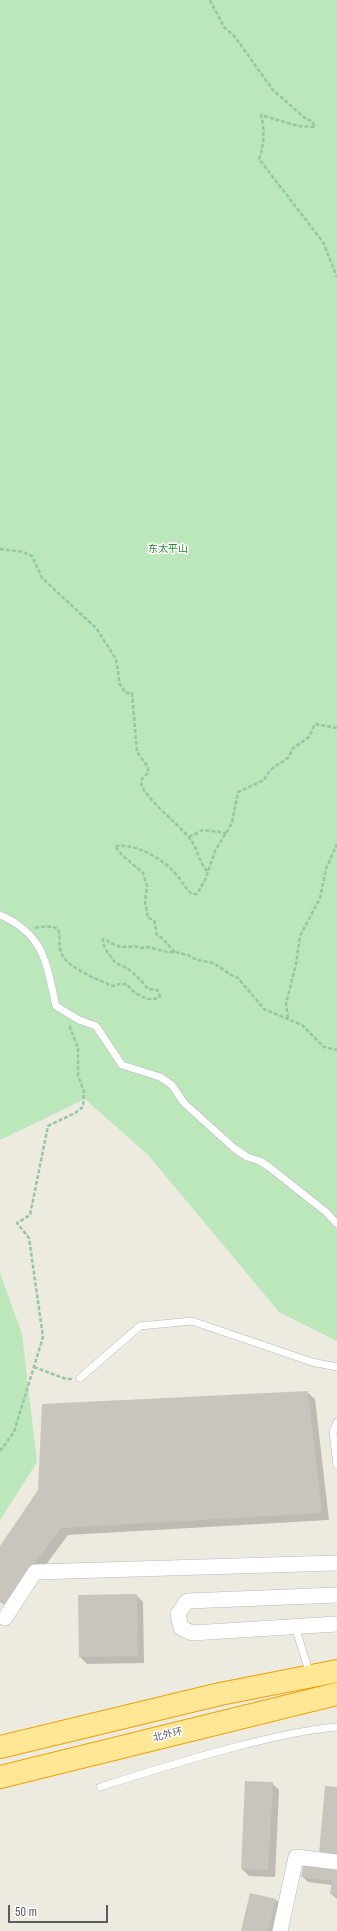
<!DOCTYPE html>
<html>
<head>
<meta charset="utf-8">
<style>
	body { margin:0 }
	#map { position:relative; width:337px; height:1931px; overflow:hidden; background:#edeae0; font-family:"Archivo Narrow",sans-serif }
	canvas { display:block }
	.scale { position:absolute; left:8px; top:1905px; width:100px; height:18px; box-sizing:border-box; border:2px solid #595d63; border-top:0; padding-left:5px; font-size:12px; line-height:14px; white-space:nowrap; color:#595d63; -webkit-text-stroke:3px #fff; paint-order:stroke }
</style>
</head>
<body>
<div id="map">
<canvas width="337" height="1931"></canvas>
<div class="scale">50 m</div>
</div>
<script>
const ctx = document.querySelector('canvas').getContext('2d');
ctx.lineJoin = 'round';
function fill(path, color) { ctx.fillStyle = color; ctx.fill(path, 'evenodd'); }
function strokePath(path, color, width, dash) { ctx.strokeStyle = color; ctx.lineWidth = width; ctx.lineCap = dash ? 'butt' : 'round'; ctx.setLineDash(dash || []); ctx.stroke(path); }
function drawText(font, color, halo, rows, align = 'center') {
  ctx.font = font + ' "Archivo Narrow","Noto Sans SC",sans-serif'; ctx.lineWidth = 3; ctx.setLineDash([]); ctx.textBaseline = 'middle'; ctx.strokeStyle = halo; ctx.fillStyle = color; for (const [text, x, y, turn = 0] of rows) {
    ctx.save(); ctx.translate(x, y); ctx.rotate((+turn || 0) * Math.PI / 180); ctx.textAlign = isNaN(turn) ? turn : align; if (halo) ctx.strokeText(text, 0, 0); ctx.fillText(text, 0, 0); ctx.restore();
  }
}
fill(new Path2D(`
	M0,0H337V1341L279,1312L148,1155L85,1099L0,1140Z
	M0,1273L22,1334L37,1462L0,1520Z`), '#bce7bb');
fill(new Path2D(`
	M307,1392L315,1399L329,1520L68,1535L13,1609L0,1602V1548L39,1490Z
	M136,1595L143,1602L144,1663L87,1664L80,1657Z
	M272,1783L279,1790L275,1877L249,1876L242,1869Z
	M337,1868V1899L331,1894L332,1885L308,1882L302,1876Z
	M275,1899L281,1905L275,1931H242Z`), '#0003');
fill(new Path2D(`
	M308,1391L322,1513L61,1528L5,1603L0,1600V1546L38,1490L42,1404Z
	M137,1594L138,1656L79,1657L78,1595Z
	M245,1781L273,1782L268,1870L241,1869Z
	M325,1786L337,1787V1856L319,1854Z
	M304,1862L337,1867V1895L330,1894L332,1881L301,1877Z
	M250,1893L276,1899L268,1931H241Z`), '#c8c4be');
const service = new Path2D(`
	M0,915C45,935 46,963 56,1006L79,1020L96,1026L122,1065L160,1077L172,1085L184,1103L234,1148L247,1157L260,1161L269,1167L326,1212L337,1224
	M80,1378L140,1326L192,1321L312,1362L337,1367
	M337,1422L333,1432L337,1465
	M295,1627L310,1674
	M100,1787C144,1773 189,1759 235,1747C269,1738 302,1730 337,1727`);
const minor = new Path2D(`
	M337,1595L187,1601L178,1614L181,1628L192,1633L337,1624
	M5,1618L35,1572L337,1563
	M280,1931L296,1857L337,1862`);
const trunk = new Path2D(`
	M0,1747L220,1694L337,1671
	M0,1777L337,1694`);
strokePath(service, '#b6b9be', 8);
strokePath(minor, '#b6b9be', 16);
strokePath(trunk, '#eea100', 24);
strokePath(new Path2D(`
	M210,0L224,27L235,37L273,90L306,119L312,121L315,127L298,126L261,115C265,129 264,146 259,159L323,242L337,277
	M0,549L23,552L32,556L42,578L96,628L116,659L120,685L126,693H132L137,752L148,767V773C145,776 141,778 141,783C142,796 181,826 190,839C198,849 199,862 207,871
	M189,837L203,830L226,833
	M35,928C75,921 50,941 65,959C71,968 103,983 114,986L119,984H127C132,993 151,1005 160,996L157,990L148,989C142,981 136,975 128,969C124,966 116,964 114,961C110,955 102,946 103,939C109,941 113,945 118,946C126,949 134,944 141,948L148,947L167,952H175L188,955L197,960L214,963L231,975L238,978L264,1009L302,1025L324,1047L337,1050
	M175,952C168,946 164,938 157,935L154,920L148,918L145,902L147,886L143,873L122,855L115,846C136,843 163,859 176,874C182,881 185,888 192,894H197L205,880L215,851L232,823L238,792L264,780L270,770L289,757L292,749L309,737L315,724L337,728
	M288,1018L286,1004L296,964L300,936L320,898L326,869L337,844
	M34,1367L66,1379H72
	M0,1451L14,1432L43,1337L29,1238L17,1223L30,1215L48,1126L75,1113L83,1107L84,1091L78,1076V1048L69,1025`), '#94c8a2', 2.5, [4, 2]);
strokePath(service, '#fff', 7);
strokePath(minor, '#fff', 15);
strokePath(trunk, '#ffe795', 22);
drawText('10px', '#2f8432', '#fff', [
	["东太平山",168,549]
]);
drawText('10px', '#595d63', '#fff', [
	["北外环",168,1735,-14]
]);
</script>
</body>
</html>
